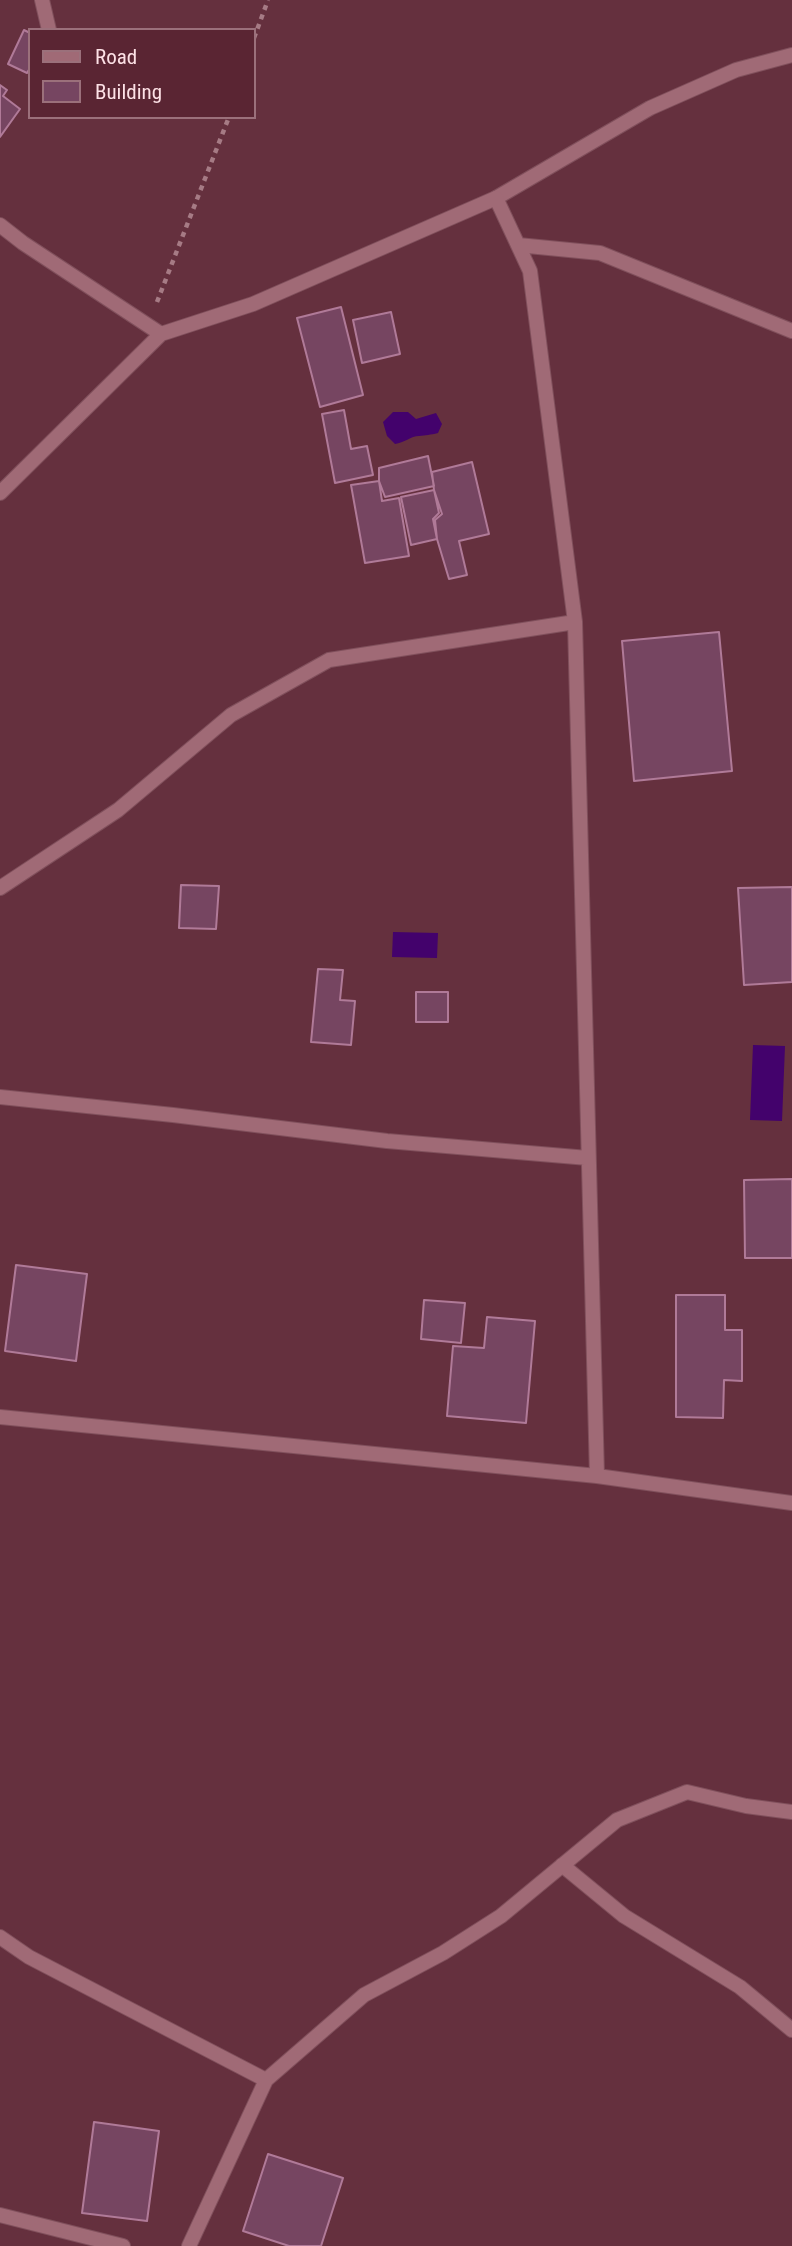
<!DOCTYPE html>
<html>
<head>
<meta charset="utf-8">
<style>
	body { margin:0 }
	#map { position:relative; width:792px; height:2246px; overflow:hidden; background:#65303e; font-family:"Roboto Condensed",sans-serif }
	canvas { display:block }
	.legend { position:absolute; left:28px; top:28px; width:228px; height:91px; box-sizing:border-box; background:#5a2533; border:2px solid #9b707b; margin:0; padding:9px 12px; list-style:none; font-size:21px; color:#fde1e6 }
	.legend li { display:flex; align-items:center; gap:14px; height:35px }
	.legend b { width:35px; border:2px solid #9b707b }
</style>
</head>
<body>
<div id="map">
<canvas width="792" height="2246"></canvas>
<ul class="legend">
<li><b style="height:9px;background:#a06a76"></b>Road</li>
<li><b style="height:19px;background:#764561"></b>Building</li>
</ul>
</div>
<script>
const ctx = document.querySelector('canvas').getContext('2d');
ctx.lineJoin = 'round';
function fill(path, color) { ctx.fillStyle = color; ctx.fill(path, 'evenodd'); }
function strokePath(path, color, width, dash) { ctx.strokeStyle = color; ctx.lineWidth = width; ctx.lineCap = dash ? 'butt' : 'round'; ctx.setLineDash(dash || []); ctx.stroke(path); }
fill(new Path2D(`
	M393,412H408L416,419L436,413L442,424L438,433C430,435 426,435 419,436C411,436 404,443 395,444L387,436L383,422Z
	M393,932L438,933L437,958L392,957Z
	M753,1045L785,1046L782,1121L750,1120Z`), '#43026c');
const building = new Path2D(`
	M24,30L30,33V68L27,73L8,64Z
	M0,85L7,90L3,96L20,109L0,137Z
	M341,307L363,395L320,407L297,318Z
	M391,312L400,354L362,363L353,320Z
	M344,410L351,449L367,446L373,475L335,483L322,414Z
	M428,456L434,486L385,497L379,481V468Z
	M472,462L489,534L459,541L467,575L449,579L437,539L435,520L442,514L434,490L432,472Z
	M379,481L382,501L399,498L409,556L365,563L351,485Z
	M434,490L439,513L433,519L437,539L411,545L401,497Z
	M719,632L732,771L634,781L622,641Z
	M181,885L219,886L216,929L179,928Z
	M792,887V982L744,985L738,888Z
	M318,969L343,970L340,1000L355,1001L351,1045L311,1042Z
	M416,992H448V1022H416Z
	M792,1179V1258H745L744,1180Z
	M16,1265L87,1274L76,1361L5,1351Z
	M676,1295H725V1330H742V1381L724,1380L723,1418L676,1417Z
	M424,1300L465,1303L461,1343L421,1339Z
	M487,1317L535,1321L526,1423L447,1416L453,1346L484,1348Z
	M94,2122L159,2131L147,2221L82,2213Z
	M268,2154L343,2178L321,2246H289L243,2231Z`);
fill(building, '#764561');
strokePath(building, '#b07a98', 2);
const lane = new Path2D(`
	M42,0L49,30
	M496,198L650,108L736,70L792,55`);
const street = new Path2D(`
	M0,225L23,243L161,334L253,304L496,198L530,271L575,622L597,1476
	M518,245L600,253L792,331
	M0,493L161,334
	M0,888L118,810L231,715L329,660L575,622
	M0,1097L173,1115L387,1141L588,1158
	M0,1417L597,1476L792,1503
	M562,1865L624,1916L740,1987L792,2030
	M0,1937L29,1957L266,2080
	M0,2215L123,2246
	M189,2246L266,2080L364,1995L443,1953L501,1916L617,1820L687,1792L746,1806L792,1812`);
strokePath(lane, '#80505c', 16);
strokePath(street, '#80505c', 16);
strokePath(new Path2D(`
	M254,38L268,0
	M157,302L229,117`), '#a67b85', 4.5, [5, 5]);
strokePath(lane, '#a06a76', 14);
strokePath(street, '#a06a76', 14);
</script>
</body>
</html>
